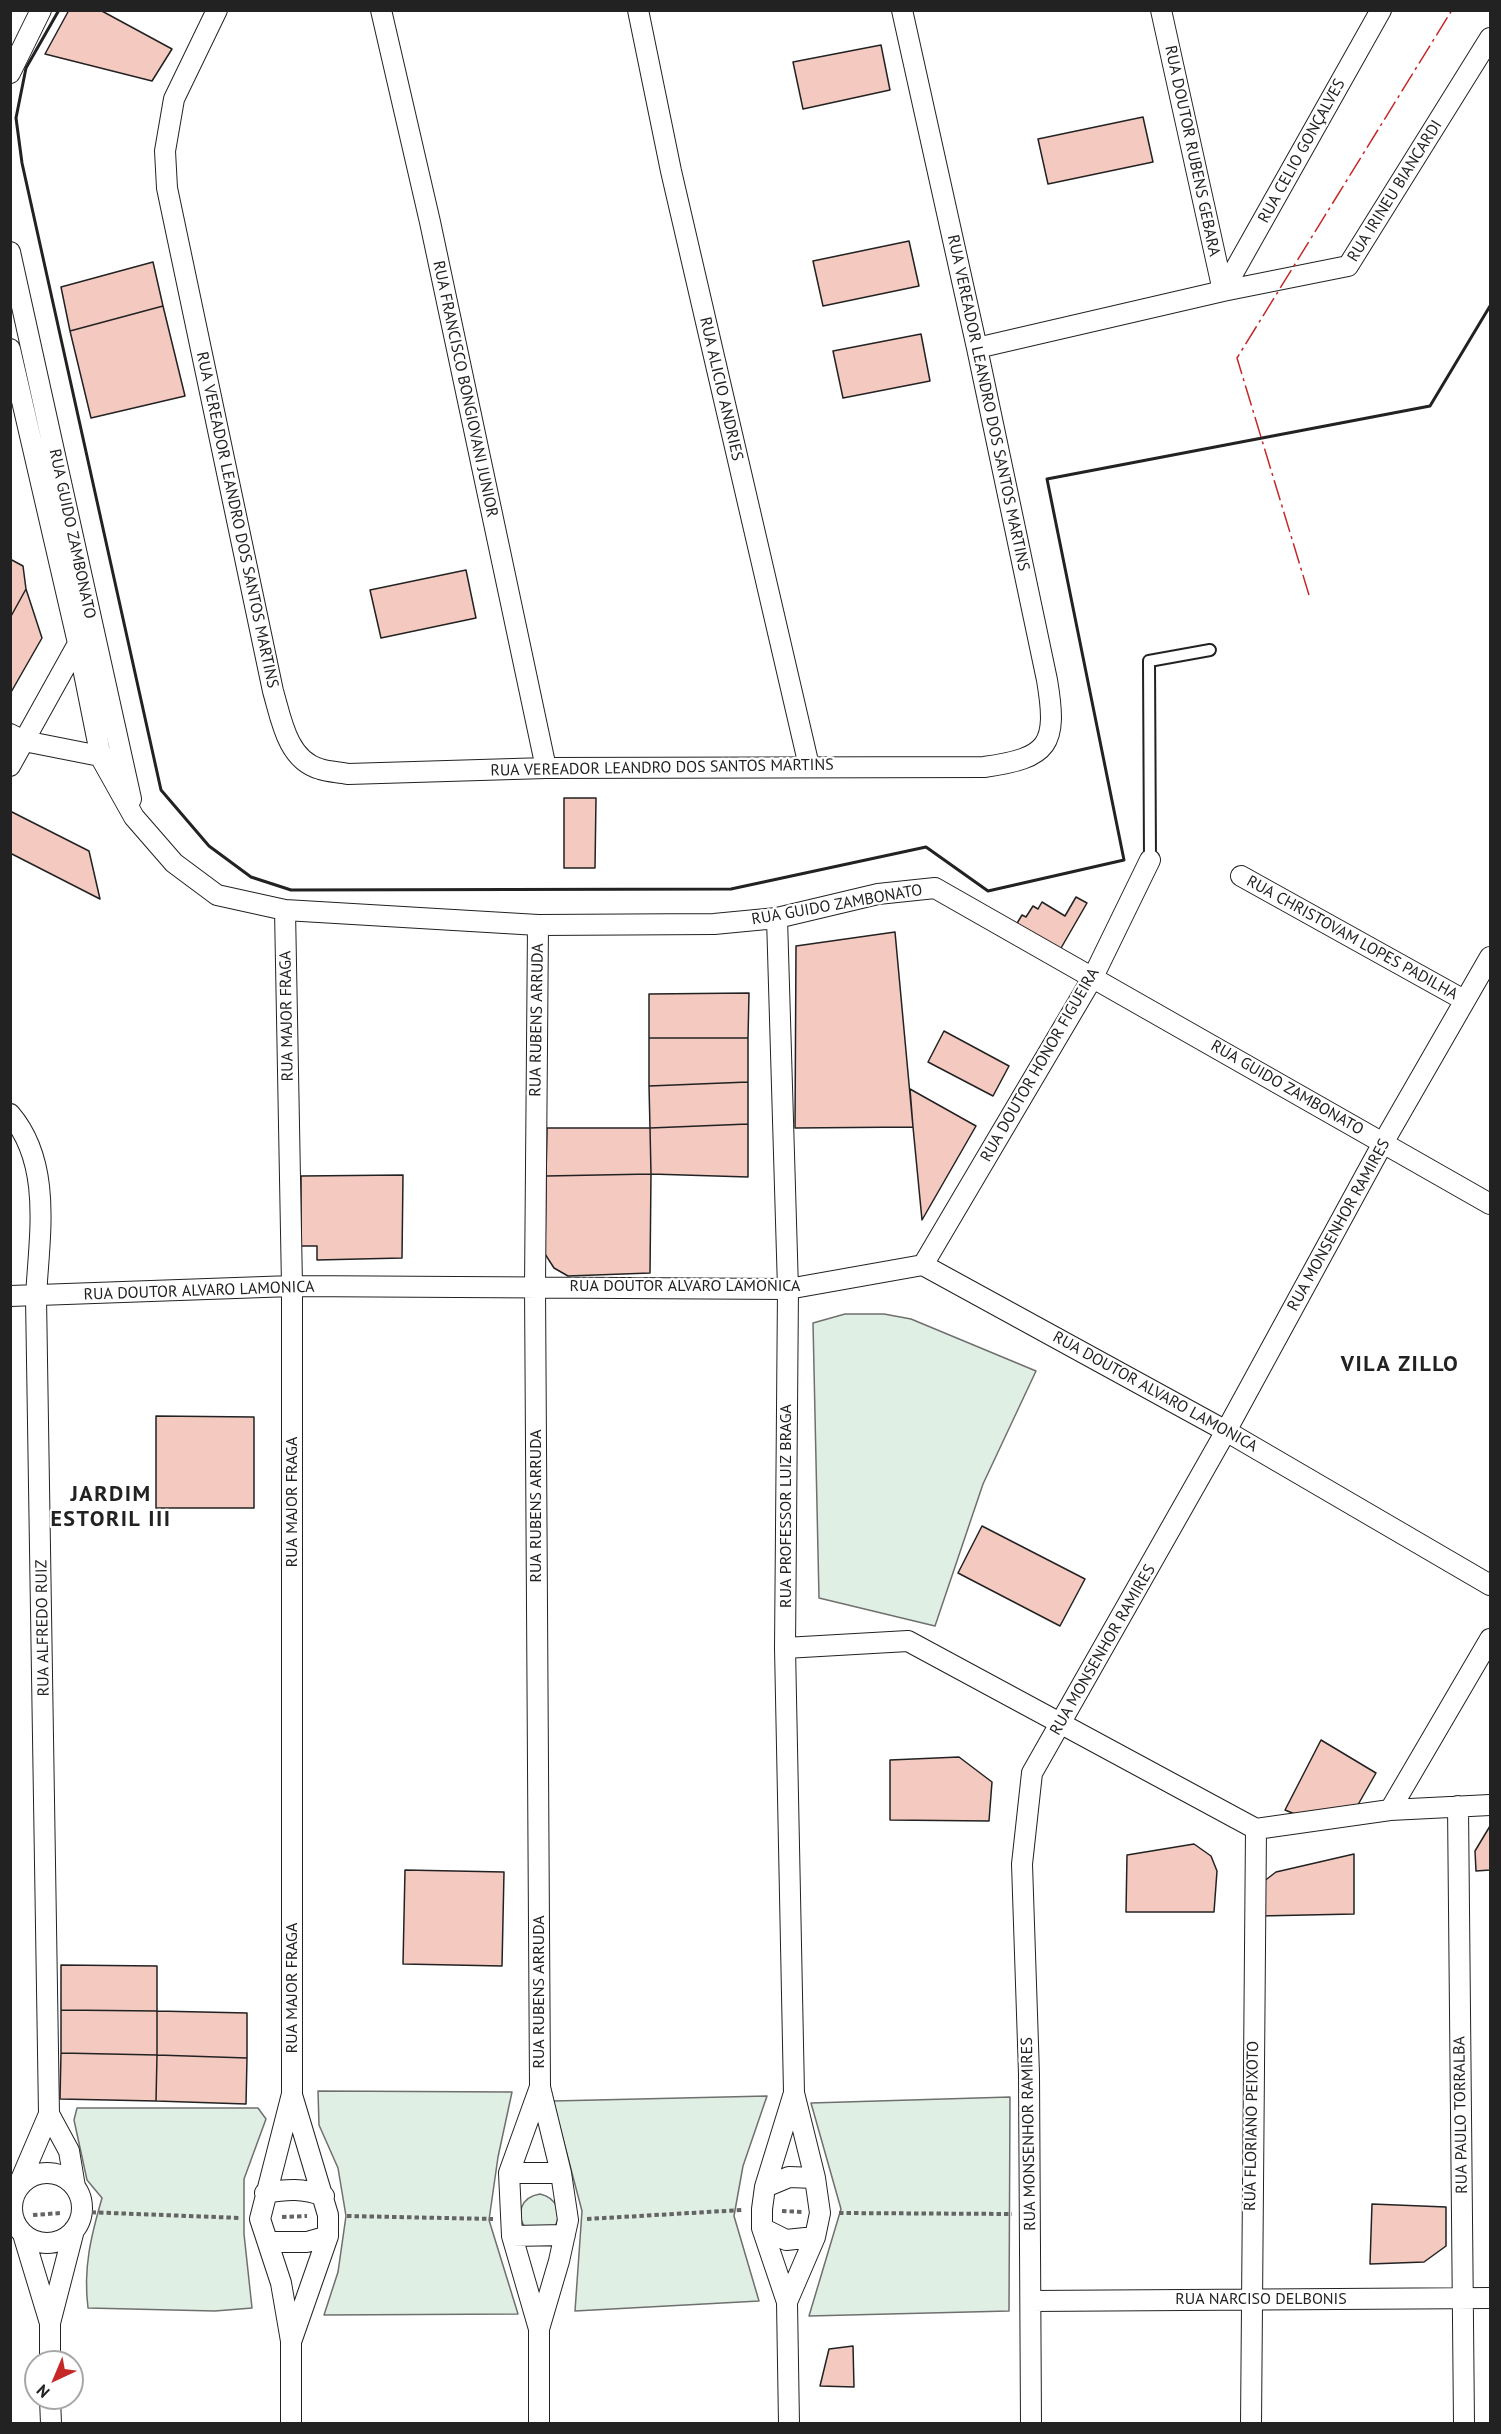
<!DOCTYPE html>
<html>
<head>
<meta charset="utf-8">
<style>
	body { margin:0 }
	#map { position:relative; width:1501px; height:2434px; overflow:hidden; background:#fff; font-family:"PT Sans",sans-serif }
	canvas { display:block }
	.frame { position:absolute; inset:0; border:12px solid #222; pointer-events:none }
	.north { position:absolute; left:24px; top:2350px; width:60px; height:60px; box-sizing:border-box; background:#fff; border:2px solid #a7a7a7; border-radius:50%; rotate:224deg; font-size:16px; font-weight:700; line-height:24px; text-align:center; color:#222 }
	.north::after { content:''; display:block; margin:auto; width:21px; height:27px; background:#c62828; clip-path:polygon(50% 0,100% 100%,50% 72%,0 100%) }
</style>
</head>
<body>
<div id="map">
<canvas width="1501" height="2434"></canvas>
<div class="frame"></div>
<div class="north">N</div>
</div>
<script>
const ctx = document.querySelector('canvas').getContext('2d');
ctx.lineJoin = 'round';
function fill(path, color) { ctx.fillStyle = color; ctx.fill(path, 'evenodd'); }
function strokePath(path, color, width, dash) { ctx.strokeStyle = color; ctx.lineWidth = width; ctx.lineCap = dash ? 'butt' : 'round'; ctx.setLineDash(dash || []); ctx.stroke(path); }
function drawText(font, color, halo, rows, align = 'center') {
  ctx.font = font + ' "PT Sans",sans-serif'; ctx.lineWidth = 4.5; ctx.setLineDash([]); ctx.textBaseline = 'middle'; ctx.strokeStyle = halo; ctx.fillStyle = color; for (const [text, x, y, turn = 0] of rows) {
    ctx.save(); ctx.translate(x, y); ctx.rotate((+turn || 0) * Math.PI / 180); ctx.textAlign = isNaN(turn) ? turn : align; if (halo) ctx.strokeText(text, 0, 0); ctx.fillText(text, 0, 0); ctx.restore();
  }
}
const green = new Path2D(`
	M845,1314H884L911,1319L1036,1371L983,1484L935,1626L819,1598L813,1323Z
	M318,2091L512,2092L498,2157L489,2220L518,2314L324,2315L338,2272L346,2216L338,2168L319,2125Z
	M767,2096L743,2166L734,2216L759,2301L575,2311L582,2211L553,2101Z
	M1010,2097L1009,2311L809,2316L841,2209L811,2103Z
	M77,2108H258L266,2119L244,2179V2234L252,2308L215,2311L88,2308C83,2268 91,2236 102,2198L87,2180L74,2120Z
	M540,2194C557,2198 563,2213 554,2228L526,2229C515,2214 521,2197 540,2194Z`);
fill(green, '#e0efe3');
strokePath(green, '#6f6f6f', 1.5);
const building = new Path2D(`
	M69,10H100L172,49L152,81L45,54Z
	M881,45L890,90L803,109L793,62Z
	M1143,117L1153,162L1048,184L1038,139Z
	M909,241L919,286L823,306L813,261Z
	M153,262L163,306L70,331L61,287Z
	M163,306L185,396L91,418L70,331Z
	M921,334L930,381L843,398L833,351Z
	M10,559L23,566L26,589L10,618Z
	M466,570L476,618L381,638L370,590Z
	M26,589L42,638L10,694V618Z
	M564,798H596L595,868H564Z
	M10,811L89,851L100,899L10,853Z
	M1076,897L1087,903L1057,955L1013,930L1022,915L1026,917L1033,906L1038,909L1042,902L1065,916Z
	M895,932L913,1127L795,1128L796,946Z
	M749,993L748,1038H649V994Z
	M944,1031L1009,1066L993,1096L928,1062Z
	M649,1038H748V1082L649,1086Z
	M748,1082V1124L650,1128L649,1086Z
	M910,1089L976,1126L922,1220L913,1127Z
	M748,1124V1177L651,1174L650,1128Z
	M547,1128H650L651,1174L546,1176Z
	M651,1174L650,1273L568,1276L554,1268L545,1254L546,1176Z
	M403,1175L402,1258L317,1260V1246H301V1176Z
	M156,1416L254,1417V1508H156Z
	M982,1526L1085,1579L1060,1626L958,1573Z
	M1321,1740L1376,1773L1355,1810L1307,1819L1285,1810Z
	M959,1757L992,1782L989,1821L890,1820V1760Z
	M1490,1826V1870L1476,1871L1475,1851Z
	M1194,1844L1211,1856L1217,1871L1214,1912H1126L1127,1855Z
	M1354,1854V1914L1259,1916V1885L1276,1872Z
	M405,1870L504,1872L502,1966L403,1964Z
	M61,1965L157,1966V2011L61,2010Z
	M61,2010L157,2011V2055L61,2053Z
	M157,2011L247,2013V2058L157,2055Z
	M61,2053L157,2055L156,2101L60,2099Z
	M157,2055L247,2058L246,2104L156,2101Z
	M1372,2204L1446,2207V2246L1424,2262L1370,2264Z
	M853,2346L854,2387L820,2386L829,2349Z`);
fill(building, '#f3c9c0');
strokePath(building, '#222', 1.5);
const lane = new Path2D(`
	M1150,860L1149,661L1210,650`);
const street = new Path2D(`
	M217,10L174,99L165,151L167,188L273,691C281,718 287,760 320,769C329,772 339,772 348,774L546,768L984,767C1049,758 1058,745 1047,680L977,348L902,10
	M381,10L430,222L546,768
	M638,10L671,171L809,766
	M1161,10L1223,291
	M10,73L41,10
	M10,252L131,799
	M1223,291L1381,10
	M977,348L1223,291L1348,266L1490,38
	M10,349L78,643L101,758L134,817L174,863L217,895L285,910L538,925L714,924L777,918L878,894L935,888L1490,1204
	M10,734L24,741L110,758
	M10,766L80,640
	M1241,876L1464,1000
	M285,910L292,1286V2094L260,2219L281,2283L291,2341V2424
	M777,918L788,1289L785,1648L794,2093L815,2178L820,2213L815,2237L787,2302
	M538,925L535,1286L540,2087L561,2173L568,2220L559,2261L539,2329
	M10,1114C53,1164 39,1237 36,1297L49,2114L16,2191
	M923,1265L1093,977L1150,860
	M10,1296L292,1286L788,1289L923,1265L1226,1431L1490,1585
	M785,1648L908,1641L1256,1829
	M1458,1806L1464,2424
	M1390,1810L1490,1639
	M1256,1829L1390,1810L1490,1805
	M292,2095L328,2215V2236L292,2339
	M49,2114L69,2151L75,2187
	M12 2208a35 35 0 1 1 70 0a35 35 0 1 1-70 0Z
	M509,2173H561
	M765,2187L789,2177L815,2178
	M265,2193C287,2189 303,2188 324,2196
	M762,2228L786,2240L815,2237
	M23,2234L50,2323L74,2230
	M512,2236L565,2235
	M268,2242H307L328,2236
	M1031,2301L1490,2298
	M50,2323V2362
	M50,2398L51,2424
	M539,2424V2329L512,2236L509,2173L540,2087
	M789,2424L787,2302L762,2228V2209L765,2187L794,2093
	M1031,2424L1029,2074L1022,1864L1032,1773L1226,1431L1383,1143L1490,957
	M1251,2424L1256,1829`);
strokePath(lane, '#222', 14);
strokePath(street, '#222', 22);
strokePath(new Path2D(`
	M782,2211L802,2212
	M84,2212L241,2218
	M839,2213L1012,2214
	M33,2215L61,2213
	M347,2216L493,2219
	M282,2217L307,2216
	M587,2219L742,2210`), '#646464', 4, [4.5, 3]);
strokePath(lane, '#fff', 10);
strokePath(street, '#fff', 20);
strokePath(new Path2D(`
	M59,10L26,68L16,118L22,163L161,790L209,846L251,877L291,890L731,889L926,847L988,891L1124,860L1047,479L1430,406L1490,306`), '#222', 3);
strokePath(new Path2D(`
	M1309,595L1237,358L1452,10`), '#c62828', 1.5, [21, 4.5, 3, 4.5]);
drawText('16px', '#222', '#fff', [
	["RUA DOUTOR RUBENS GEBARA",1192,151,78],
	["RUA CELIO GONÇALVES",1302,151,-61],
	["RUA IRINEU BIANCARDI",1395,191,-58],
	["RUA FRANCISCO BONGIOVANI JUNIOR",465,389,78],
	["RUA ALICIO ANDRIES",721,389,77],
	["RUA VEREADOR LEANDRO DOS SANTOS MARTINS",988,403,78],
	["RUA VEREADOR LEANDRO DOS SANTOS MARTINS",237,520,78],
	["RUA GUIDO ZAMBONATO",72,534,78],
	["RUA VEREADOR LEANDRO DOS SANTOS MARTINS",662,768,-1],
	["RUA GUIDO ZAMBONATO",837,905,-10],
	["RUA CHRISTOVAM LOPES PADILHA",1352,938,29],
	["RUA MAJOR FRAGA",287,1016,-91],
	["RUA RUBENS ARRUDA",537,1020,-89],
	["RUA DOUTOR HONOR FIGUEIRA",1040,1065,-60],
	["RUA GUIDO ZAMBONATO",1287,1088,30],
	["RUA MONSENHOR RAMIRES",1339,1225,-61],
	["RUA DOUTOR ALVARO LAMONICA",685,1286],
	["RUA DOUTOR ALVARO LAMONICA",199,1291,-2],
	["RUA DOUTOR ALVARO LAMONICA",1155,1392,29],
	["RUA MAJOR FRAGA",292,1502,-90],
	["RUA RUBENS ARRUDA",536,1506,-90],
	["RUA PROFESSOR LUIZ BRAGA",786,1506,-90],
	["RUA ALFREDO RUIZ",43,1628,-91],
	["RUA MONSENHOR RAMIRES",1103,1650,-60],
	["RUA MAJOR FRAGA",292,1988,-90],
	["RUA RUBENS ARRUDA",539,1992,-90],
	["RUA PAULO TORRALBA",1461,2115,-91],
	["RUA FLORIANO PEIXOTO",1252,2126,-89],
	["RUA MONSENHOR RAMIRES",1029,2134,-91],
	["RUA NARCISO DELBONIS",1261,2299]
]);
ctx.letterSpacing = '1.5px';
drawText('bold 22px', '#222', '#fff', [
	["VILA ZILLO",1400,1365],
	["JARDIM",111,1495],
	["ESTORIL III",111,1520]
]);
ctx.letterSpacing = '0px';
</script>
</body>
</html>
